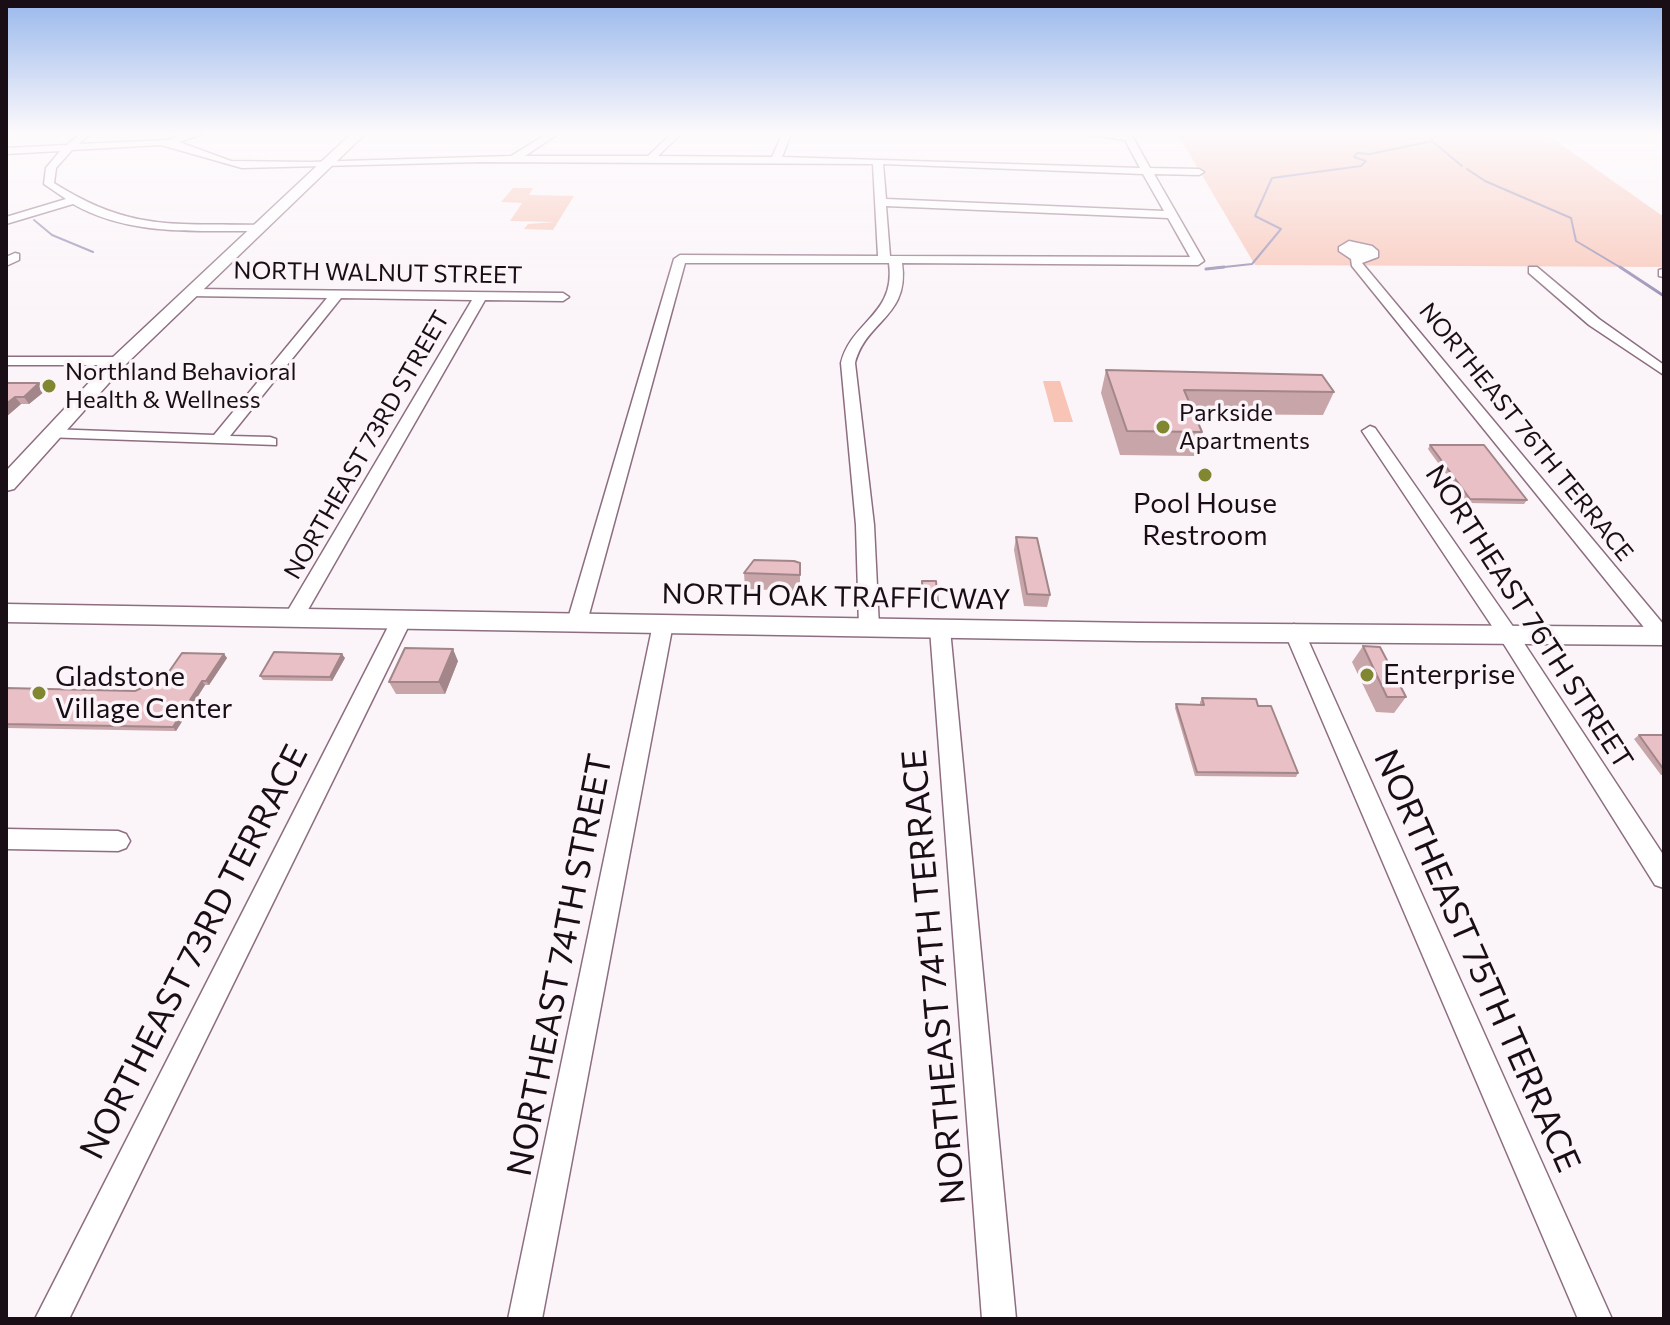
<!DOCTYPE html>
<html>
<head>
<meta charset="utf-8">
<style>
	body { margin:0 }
	#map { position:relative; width:1670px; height:1325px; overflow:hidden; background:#fbf4f8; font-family:Commissioner,sans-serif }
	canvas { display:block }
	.frame { position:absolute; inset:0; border:8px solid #190e15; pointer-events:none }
</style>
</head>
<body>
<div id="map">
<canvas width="1670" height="1325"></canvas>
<div class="frame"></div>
</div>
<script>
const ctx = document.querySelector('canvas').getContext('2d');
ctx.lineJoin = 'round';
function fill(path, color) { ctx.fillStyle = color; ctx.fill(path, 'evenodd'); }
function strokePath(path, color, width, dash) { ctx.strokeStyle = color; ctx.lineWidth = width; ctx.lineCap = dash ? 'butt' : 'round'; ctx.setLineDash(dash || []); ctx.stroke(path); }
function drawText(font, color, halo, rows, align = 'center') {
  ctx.font = font + ' Commissioner,sans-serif'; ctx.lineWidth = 7; ctx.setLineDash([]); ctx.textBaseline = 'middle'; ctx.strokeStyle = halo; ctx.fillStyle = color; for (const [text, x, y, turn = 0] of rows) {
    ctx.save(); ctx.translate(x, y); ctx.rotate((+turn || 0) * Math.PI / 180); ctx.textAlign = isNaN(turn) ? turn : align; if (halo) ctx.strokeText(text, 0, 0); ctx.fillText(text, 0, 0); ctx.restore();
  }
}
fill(new Path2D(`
	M1177,133H1545L1664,217V267L1255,265Z
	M513,188H533L529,195L574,196L553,230L524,229L528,224L555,222L510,221L522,203L501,202Z
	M1043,381H1060L1073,422H1054Z`), '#f8c4b6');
strokePath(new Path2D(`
	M1432,141L1462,166
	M1467,169L1485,181L1571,218L1576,241L1623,269
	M34,220L52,235L93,252
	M1206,269L1252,264L1281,229L1255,216L1272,178L1361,166L1366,161L1354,157L1357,153L1370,154L1432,141L1427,132`), '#9188af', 2);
strokePath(new Path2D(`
	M1620,267L1664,296
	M1206,269L1224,267`), '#9188af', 3);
const minor = new Path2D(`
	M82,132H92L79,144L167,140L192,132H208L179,142L231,161L310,162L511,156L550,132H561L525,156H648L673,132H683L658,156L772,157L783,132H792L782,157L1140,168L1125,140L1074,132H1130L1150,168L1199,169L1204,172L1199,175L1154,174L1204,261L1198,265L902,263C910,317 866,320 855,363L874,525L879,627L869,634L859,627L856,525L841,363C852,320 896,315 889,263H685L587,622L577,629L567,622L674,259L680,255L878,256L873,164L480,162L242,168L161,145L72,150L56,168L54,183C131,232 174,223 261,225L267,228L261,231C197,230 131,237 73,204L6,224V217L66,199L44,184L46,168L60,151L6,154V148L67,145ZM883,164L1143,174L1164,211L886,199ZM886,206L1168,218L1190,257L890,256Z
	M1349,241L1372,246L1378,251V257L1362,263L1664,625V642L1655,641L1352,266L1351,259L1339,251V247Z
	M15,253L19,254V260L6,266V257Z
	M1529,267H1537L1599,319L1664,365V375L1589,325L1529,273Z
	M1663,269L1664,277L1659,276V270Z
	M193,289L563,293L569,297L563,301L485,300L301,622L294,624L284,617L472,300L341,298L230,436L270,437L276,439V445L44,437V431L49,429L214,435L327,298L189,296L187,293Z
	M6,357H119L126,361L119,365H6Z
	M1370,426L1375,428L1514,628L1664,856V888L1655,885L1500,638L1362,431Z
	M402,612L412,619L69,1319H35L392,619Z
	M663,617L673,624L542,1319H508L653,624Z
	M940,622L950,629L1016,1319H982L930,629Z
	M1294,624L1304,631L1612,1319H1578L1284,631Z
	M6,829L118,831L126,834L130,841L126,848L118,851L6,849Z`);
const major = new Path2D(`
	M353,132H367L125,365L14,489L6,491V471L113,357Z
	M6,604L1138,623L1664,627V645L1138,641L6,622Z`);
strokePath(minor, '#8d6e80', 3);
strokePath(major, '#8d6e80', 3);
fill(minor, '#fff');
fill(major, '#fff');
fill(new Path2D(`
	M1106,370L1334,392L1323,415L1194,414L1202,432L1194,456L1120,455L1101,393Z
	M39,383L45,391L29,404H21L6,417V384Z
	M1430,445L1527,500L1524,504L1467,503L1428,449Z
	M1016,537L1050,595L1047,607L1024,606L1014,550Z
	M800,563V591L745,589L744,573Z
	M922,585L938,602L937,606L923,605Z
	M1363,646L1406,697L1394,713L1376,712L1352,662Z
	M224,654L227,658L209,685H205L176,731L6,728V688L135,691Z
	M345,658L332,681L263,680L260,676Z
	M458,661L445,694H396L389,682Z
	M1202,698L1258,706L1298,773L1296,777L1195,776L1175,708L1176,704L1200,705V702Z
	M1639,735H1664V775H1661L1634,739Z`), '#c8a5a9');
fill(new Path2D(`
	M39,383L45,391L29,404L24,397Z
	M15,397L21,404L6,417V404Z
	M453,649L458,661L445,694L439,682Z
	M224,654L227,658L209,685L206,681Z
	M342,654L345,658L332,681L330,677Z
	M202,681L205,685L176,731L173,727Z`), '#a2868a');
const building = new Path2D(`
	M1106,370L1322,375L1334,392L1184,390L1202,432L1127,431Z
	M8,383H39L24,397H15L6,404V384Z
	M1430,445H1484L1527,500L1470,499Z
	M1016,537L1037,538L1050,595L1027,594Z
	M754,560L794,561L800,563V575L744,573Z
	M922,581H936L938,602L923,601Z
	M1363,646L1380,647L1406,697H1387Z
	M405,648L453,649L439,682H389Z
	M274,652L342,654L330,677L260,676Z
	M182,653L224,654L206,681H202L173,727L6,724V688L135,691L166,676Z
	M1202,698L1256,699L1258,706H1271L1298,773L1197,772L1176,704L1204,705Z
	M1639,735H1664V770Z`);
fill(building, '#e8c0c5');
strokePath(building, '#a2868a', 2);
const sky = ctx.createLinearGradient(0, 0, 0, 318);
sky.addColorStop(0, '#9ab8ec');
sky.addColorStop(0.42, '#fdfafc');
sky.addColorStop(1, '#fdfafc00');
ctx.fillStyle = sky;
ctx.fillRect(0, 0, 1670, 318);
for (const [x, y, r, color] of [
	[49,386,8,"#818631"],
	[1163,427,8,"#818631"],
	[1205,475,8,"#818631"],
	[1367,675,8,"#818631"],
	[39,693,8,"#818631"]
]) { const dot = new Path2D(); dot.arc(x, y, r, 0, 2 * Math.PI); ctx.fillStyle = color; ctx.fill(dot); strokePath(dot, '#fbf4f8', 3); }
drawText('24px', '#190e15', '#fbf4f8', [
	["NORTH WALNUT STREET",378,273,1],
	["NORTHEAST 76TH TERRACE",1526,432,51],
	["NORTHEAST 73RD STREET",367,445,-60]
]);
drawText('24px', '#190e15', '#fbf4f8', [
	["Northland Behavioral",65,372],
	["Health & Wellness",65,400],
	["Parkside",1179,413],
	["Apartments",1179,441]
], 'left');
drawText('28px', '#190e15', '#fbf4f8', [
	["Pool House",1205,504,"center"],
	["Restroom",1205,536,"center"],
	["Enterprise",1383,675],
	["Gladstone",55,677],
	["Village Center",55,709]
], 'left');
drawText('28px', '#190e15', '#fbf4f8', [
	["NORTH OAK TRAFFICWAY",836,597,1],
	["NORTHEAST 76TH STREET",1529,617,57]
]);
drawText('34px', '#190e15', '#fbf4f8', [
	["NORTHEAST 73RD TERRACE",194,952,-63],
	["NORTHEAST 75TH TERRACE",1477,961,66],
	["NORTHEAST 74TH STREET",560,965,-79],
	["NORTHEAST 74TH TERRACE",934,977,-95]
]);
</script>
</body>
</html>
